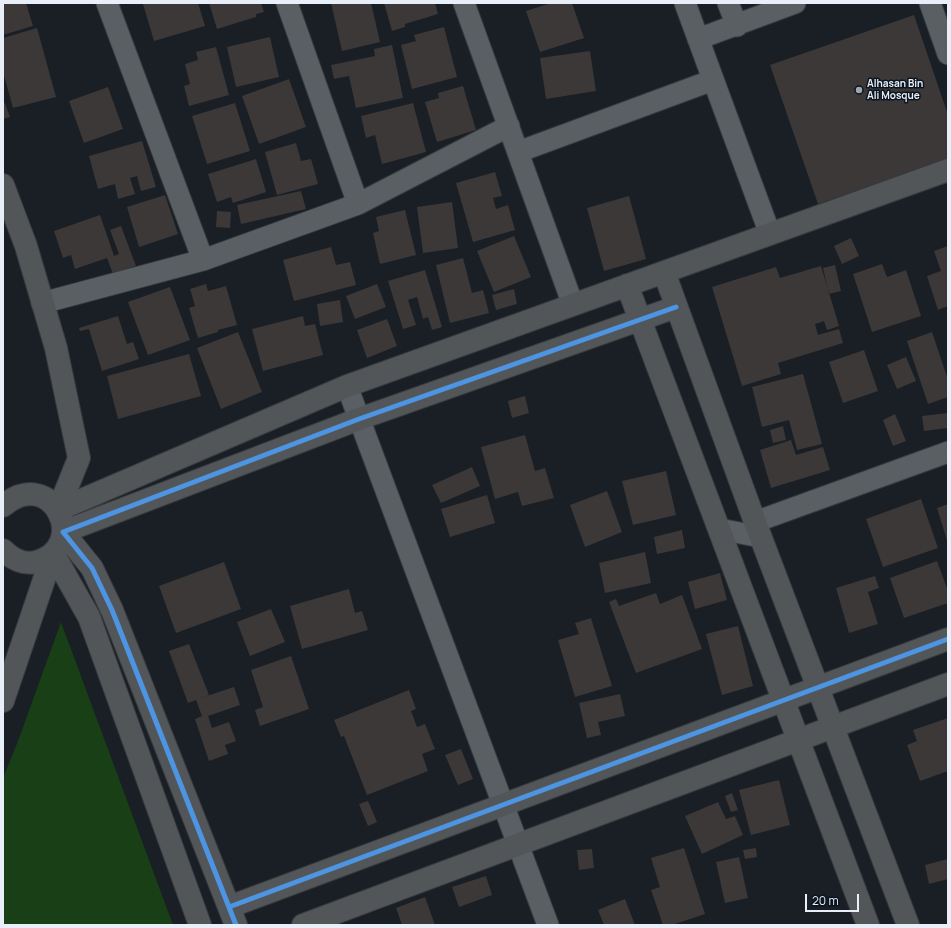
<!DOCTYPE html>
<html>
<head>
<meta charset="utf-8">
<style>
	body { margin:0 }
	#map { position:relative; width:951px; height:928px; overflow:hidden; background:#191f25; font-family:Manrope,sans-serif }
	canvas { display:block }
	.frame { position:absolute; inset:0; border:4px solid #e8eff8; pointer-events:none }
	.scale { position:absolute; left:805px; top:894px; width:54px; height:18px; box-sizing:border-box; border:2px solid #e8eff8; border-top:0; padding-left:5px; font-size:12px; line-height:14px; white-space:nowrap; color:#e8eff8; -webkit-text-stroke:3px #0b1521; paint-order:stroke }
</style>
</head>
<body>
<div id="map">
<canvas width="951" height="928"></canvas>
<div class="frame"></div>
<div class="scale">20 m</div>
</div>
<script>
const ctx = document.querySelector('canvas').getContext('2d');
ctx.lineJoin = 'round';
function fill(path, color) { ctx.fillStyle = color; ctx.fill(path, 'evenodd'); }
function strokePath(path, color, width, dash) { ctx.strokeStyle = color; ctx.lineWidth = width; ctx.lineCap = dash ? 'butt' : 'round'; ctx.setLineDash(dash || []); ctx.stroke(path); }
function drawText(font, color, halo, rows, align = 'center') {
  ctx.font = font + ' Manrope,sans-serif'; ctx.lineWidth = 3; ctx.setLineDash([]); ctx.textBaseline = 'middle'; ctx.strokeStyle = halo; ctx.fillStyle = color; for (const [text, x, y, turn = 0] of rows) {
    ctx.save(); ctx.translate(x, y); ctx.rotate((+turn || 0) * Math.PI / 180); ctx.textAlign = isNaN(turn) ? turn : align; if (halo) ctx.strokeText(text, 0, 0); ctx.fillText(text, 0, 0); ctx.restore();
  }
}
fill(new Path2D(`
	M61,622L173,925H3V778L18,741Z`), '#183f15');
fill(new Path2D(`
	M3,3H26L33,26L3,35Z
	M145,3H198L205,26L154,41L143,4Z
	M209,3H261L264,12L256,14V17L217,29Z
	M331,3H371L380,42L342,51Z
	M384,3H435L438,14L405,24V27L392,31Z
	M551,3H572L584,38L540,52L526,11Z
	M914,15L948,115V159L818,204L770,65Z
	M444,27L457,77L412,89L401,45L416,41L414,35Z
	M37,28L56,97L13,108L3,72V38Z
	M270,37L279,77L236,87L227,47Z
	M392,45L403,98L356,108L349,76L334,79L331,65L375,56L374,49Z
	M216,47L229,95L189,106L184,86L190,84L185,64L198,60L196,52Z
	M590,51L596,91L546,99L540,58Z
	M289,79L306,127L259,144L242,96Z
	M463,86L476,130L437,142L425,102L439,98L438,93Z
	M108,87L123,129L84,143L69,101Z
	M5,103L10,117L3,119V104Z
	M235,103L250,151L207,164L192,116Z
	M413,103L426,152L382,164L375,135L366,138L361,116Z
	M142,141L156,187L141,191L137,176L130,178L135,194L118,199L115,184L98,189L89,156Z
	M296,143L301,161L311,159L318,184L277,195L265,152Z
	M256,159L266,192L233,203L231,197L217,202L208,174Z
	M495,172L502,196L493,198L496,209L508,205L515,230L473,242L456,183Z
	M301,191L306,209L241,224L237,205Z
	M165,195L178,234L139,247L127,207Z
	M629,196L646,259L604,271L587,208Z
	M452,202L458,248L423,253L417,207Z
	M405,210L416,255L380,264L373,233L379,231L376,217Z
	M217,211L231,212L230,228L216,227Z
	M100,215L114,256L119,254L110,230L121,226L136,266L113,274L107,258L75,269L71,255L63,258L54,231Z
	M514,236L531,277L494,292L477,251Z
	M851,238L859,256L842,264L834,246Z
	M948,246V306L938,310L927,276L941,271L934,251Z
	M331,247L336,265L350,262L356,285L294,301L283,260Z
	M463,258L472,293L483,290L489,313L450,323L436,265Z
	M882,264L887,277L906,270L921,316L872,332L853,274Z
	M835,265L841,291L829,294L823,268Z
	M821,266L839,326L827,330L824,321L815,324L818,335L839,329L843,343L778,363L781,374L742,386L712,287L776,267L780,278Z
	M425,270L442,327L432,330L428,317L423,319L417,297L408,300L416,325L403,329L388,281Z
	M206,284L208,291L226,286L237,325L218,330V332L198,338L189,308L195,306L190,289Z
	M377,284L386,307L355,319L346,296Z
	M170,287L190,340L148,355L128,302Z
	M514,289L517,304L496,310L492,295Z
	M340,300L343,322L320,326L317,304Z
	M118,316L127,344L133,342L139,359L102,371L89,329L80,331L79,328Z
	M303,316L305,326L315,324L323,355L263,371L252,329Z
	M387,319L397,346L367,358L357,330Z
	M238,332L262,392L221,409L197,348Z
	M932,332L948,380V397L928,404L907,341Z
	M864,350L878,391L843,403L829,362Z
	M189,354L201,396L118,419L107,376Z
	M906,357L916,381L897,389L887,365Z
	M803,374L822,444L797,450L789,420L762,427L752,387Z
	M525,396L529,413L512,418L508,401Z
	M948,413V428L924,431L922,416Z
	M895,414L906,441L893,446L883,420Z
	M783,426L786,440L773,443L770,430Z
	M525,435L535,471L545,468L554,498L522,506L518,492L495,499L481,447Z
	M791,440L796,455L823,447L830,470L771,488L760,450Z
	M472,467L480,486L441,503L432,485Z
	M666,471L676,515L633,525L622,481Z
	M607,491L622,532L585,547L570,505Z
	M487,495L495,523L450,537L441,509Z
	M921,499L938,548L883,567L866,519Z
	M948,504V544L937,508Z
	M682,530L685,548L657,554L654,537Z
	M645,552L651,583L605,593L599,563Z
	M937,561L948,591V603L904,618L890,578Z
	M224,562L241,609L176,633L159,586Z
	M720,573L727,600L695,609L688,582Z
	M875,576L879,588L868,592L878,624L849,633L836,588Z
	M349,589L355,613L362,611L368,630L302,649L290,606Z
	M656,593L660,604L682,595L702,649L636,673L609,602L616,599L619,606Z
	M271,609L285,642L250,656L237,622Z
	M591,618L612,686L575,697L558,640L579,634L575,623Z
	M738,626L753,686L722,695L706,634Z
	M189,644L209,695L201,698L234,687L240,705L208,716L212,728L229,722L236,741L225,745L228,754L209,761L195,719L202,716L196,700L188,703L169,651Z
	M291,656L309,709L260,726L255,710L263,707L251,670Z
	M409,690L416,709L411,711L417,727L425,724L435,749L422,754L428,771L367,795L344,736L341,737L334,720Z
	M620,694L625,716L598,722L601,735L587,738L579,703Z
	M948,718V771L920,781L907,745L917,741L913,730Z
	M461,749L473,779L458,785L445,755Z
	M779,780L790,825L751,835L739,790Z
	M732,793L738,810L731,812L725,796Z
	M368,801L377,822L368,826L359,804Z
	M718,802L726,819L735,816L743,835L702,854L685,816Z
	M684,848L705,914L672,925H663L651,890L660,887L651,858Z
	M756,848L757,857L745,859L743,850Z
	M592,849L594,868L579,870L577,850Z
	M739,857L748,898L725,903L716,862Z
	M948,859V879L929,884L925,865Z
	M486,876L492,895L459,907L452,887Z
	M425,897L435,925H402L396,908Z
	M625,899L635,925H604L598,910Z`), '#3b3837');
const street = new Path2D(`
	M107,3L203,260
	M287,3L358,204
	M464,3L573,305
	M685,3L770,234
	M728,3L737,26
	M930,3L948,54
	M698,39L795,3
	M518,152L713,80
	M42,303L203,260L358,204L509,126
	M347,386L548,925
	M755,522L948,452
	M719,529L761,537`);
const secondary = new Path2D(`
	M3,185L26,246L56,348L79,458L58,510
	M664,272L755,522L908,925
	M627,285L868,925
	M3,506C51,464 92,546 36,562C24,565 12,559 3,550
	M58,510L347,386L948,170
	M53,553L89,617L200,925
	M3,701L53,553
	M229,907L948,639
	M236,925L112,610L92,568L63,532L359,419L676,307
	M303,925L948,684`);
strokePath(street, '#373b40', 23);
strokePath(secondary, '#373b40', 24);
strokePath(street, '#5a5f64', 21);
strokePath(secondary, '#535659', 22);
strokePath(new Path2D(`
	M229,907L948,639
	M236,925L112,610L92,568L63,532L359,419L676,307`), '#4d94e3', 5);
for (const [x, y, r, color] of [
	[859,90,4,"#a0a6ae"]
]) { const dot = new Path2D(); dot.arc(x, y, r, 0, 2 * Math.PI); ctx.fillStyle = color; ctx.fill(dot); strokePath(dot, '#0b1521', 1.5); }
drawText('bold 10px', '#e8eff8', '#0b1521', [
	["Alhasan Bin",867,84],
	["Ali Mosque",867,96]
], 'left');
</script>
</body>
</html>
